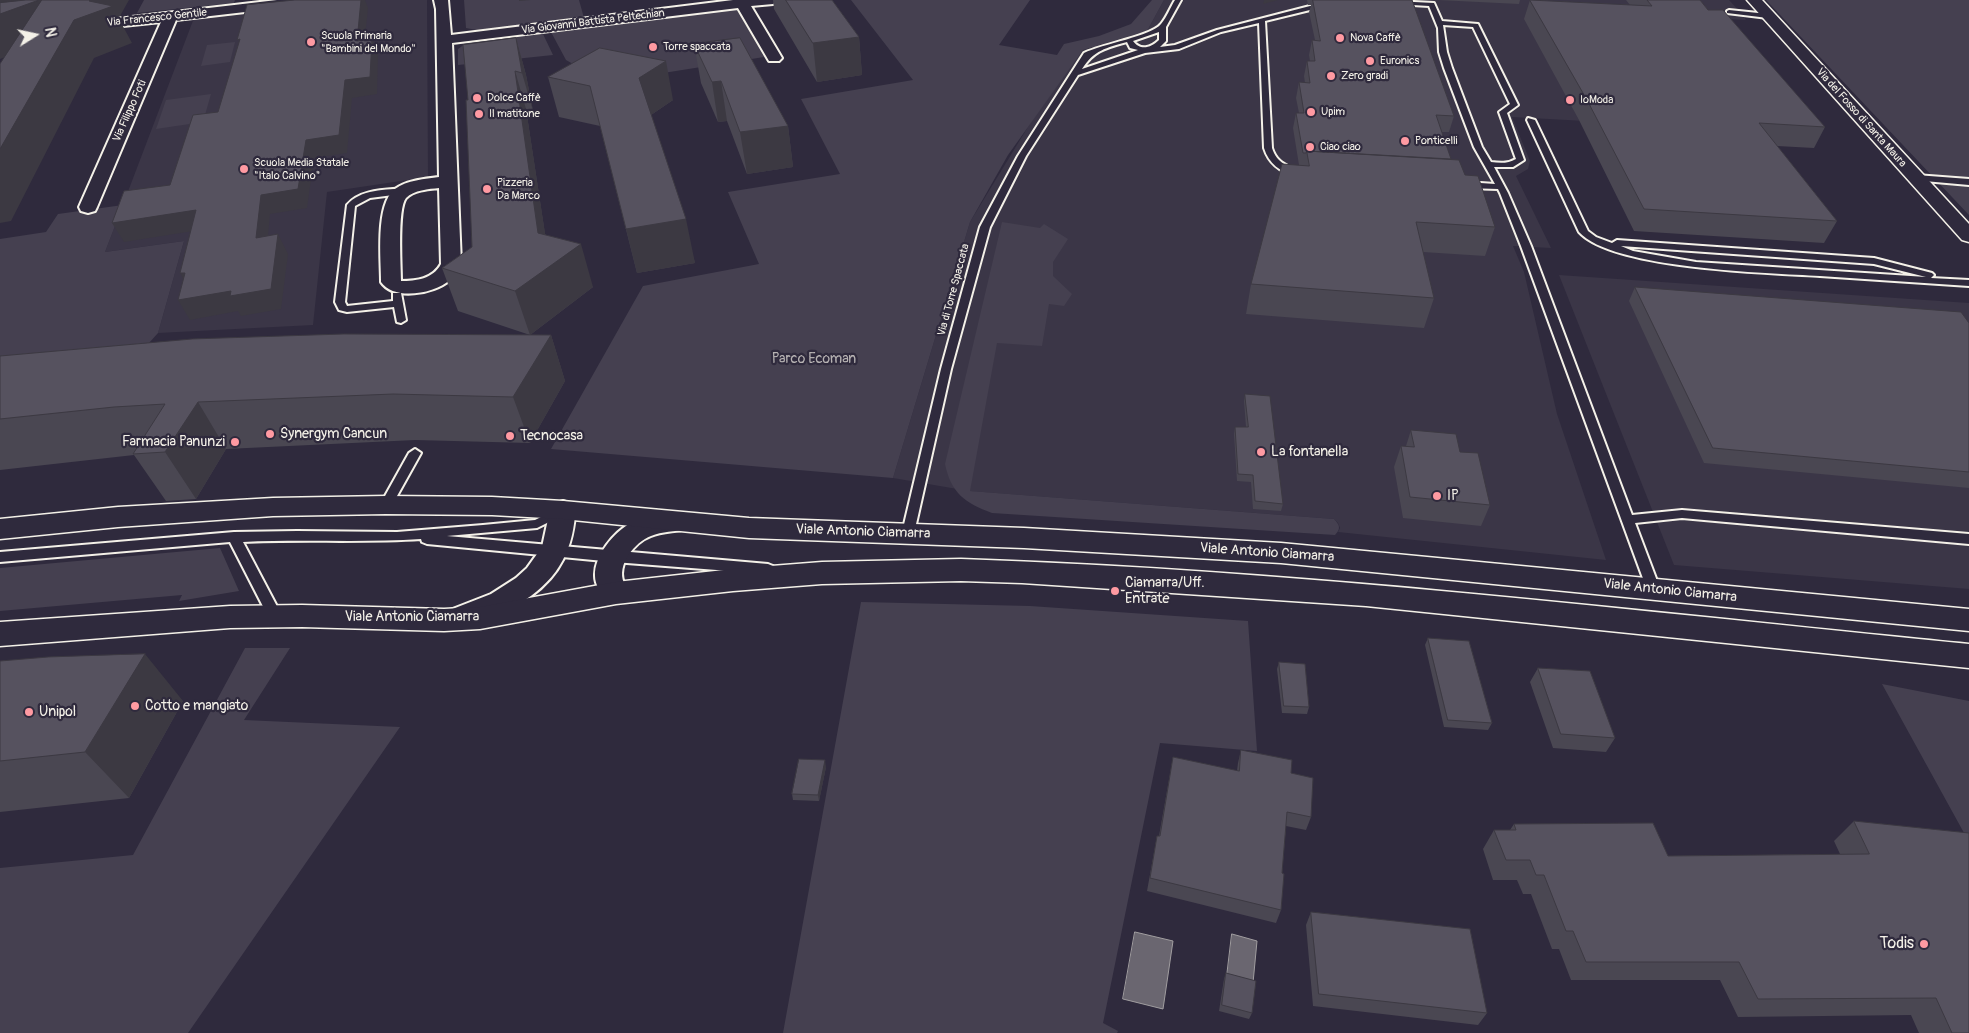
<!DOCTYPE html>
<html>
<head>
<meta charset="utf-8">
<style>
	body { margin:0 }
	#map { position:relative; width:1969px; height:1033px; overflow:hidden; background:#2f2a3d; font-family:Pangolin,sans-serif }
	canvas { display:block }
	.north { position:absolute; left:10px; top:10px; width:50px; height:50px; -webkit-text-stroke:4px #2f2a3d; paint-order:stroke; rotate:80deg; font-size:14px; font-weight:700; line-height:20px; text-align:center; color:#f4f1e8 }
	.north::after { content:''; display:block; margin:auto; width:18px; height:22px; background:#f4f1e8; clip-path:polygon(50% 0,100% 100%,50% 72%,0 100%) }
</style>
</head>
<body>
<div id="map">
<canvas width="1969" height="1033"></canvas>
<div class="north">N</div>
</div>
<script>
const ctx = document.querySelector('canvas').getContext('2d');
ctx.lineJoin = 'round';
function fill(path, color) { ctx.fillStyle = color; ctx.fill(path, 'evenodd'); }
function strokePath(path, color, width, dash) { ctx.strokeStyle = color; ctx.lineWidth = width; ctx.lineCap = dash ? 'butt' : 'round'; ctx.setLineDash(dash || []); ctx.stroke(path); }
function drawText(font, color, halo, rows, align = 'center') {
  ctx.font = font + ' Pangolin,sans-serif'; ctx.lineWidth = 4.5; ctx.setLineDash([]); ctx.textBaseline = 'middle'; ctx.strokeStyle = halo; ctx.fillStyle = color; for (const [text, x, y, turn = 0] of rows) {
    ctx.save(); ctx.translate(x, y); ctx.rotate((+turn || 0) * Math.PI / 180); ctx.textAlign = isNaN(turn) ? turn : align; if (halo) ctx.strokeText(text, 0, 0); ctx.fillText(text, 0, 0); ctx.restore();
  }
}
fill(new Path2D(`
	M360,0H427L428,177L327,192L313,325L158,333L184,241L105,252L194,18Z
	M1164,0H1729L1742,14L1746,20L1666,16L1750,130L1512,117L1530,161L1528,169L1516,176L1551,248L1513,246L1524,272L1557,414L1606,560L1338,532L1340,528L1338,523L1334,519L969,491L893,478L970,222L1034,117L1083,50L1147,31Z
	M1559,275L1969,303V589L1674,565Z`), '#3b3647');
fill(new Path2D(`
	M144,0H235L234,3L137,13Z
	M464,0H579L584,18L482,31L466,28Z
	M851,0H1030L999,45L1057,55L1064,44L1099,36L1131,24L1152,0H1164L1147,31L1083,50L1008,155L970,222L893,478L551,449L643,286L759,264L728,192L840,174L801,99L913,80Z
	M1766,0H1969V215Z
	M737,8L764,57L613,81L580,68L566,60L551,32Z
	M543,34L553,55L458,65V49L465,44Z
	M235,42L230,62L201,66L207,45Z
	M211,94L203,122L156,129L166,100Z
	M123,205L105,252L184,241L158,333L149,343L0,367V239L46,232L58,214Z
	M1002,222L1040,228L1044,224L1068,239L1053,262V276L1072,294L1064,306L1049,304L1042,346L997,343L970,491L1334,519C1340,525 1341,529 1335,535L992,513C965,503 951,493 945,464Z
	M220,548L239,591L179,601L182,595L0,611V568Z
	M861,602L1030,606L1248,621L1257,751L1160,743L1103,1023L1118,1031L1117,1033H783Z
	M245,648H290L244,720L400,727L188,1033H0V868L133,855Z
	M1882,684L1969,701V842Z`), '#454050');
const water = new Path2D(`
	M1135,932L1173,941L1163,1009L1123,999Z
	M1232,934L1257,941L1253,983L1227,976Z`);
fill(water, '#6a6670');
strokePath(water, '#a19ea0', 1);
const lane = new Path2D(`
	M1175,0H1181L1166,27V41L1160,47L1175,45L1217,30L1310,6L1342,8L1340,0H1346L1348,11L1310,10L1265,21L1272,148C1277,164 1288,165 1300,173L1296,176C1280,172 1269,164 1264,148L1259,23L1221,32L1179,49L1145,53L1078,75L1026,156L990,227L951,369L914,533L912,536H904L902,533L941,369L980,227L1018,156L1084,53C1102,44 1152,36 1161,24C1167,17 1170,8 1175,0ZM1159,32V40C1151,48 1140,51 1133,41ZM1127,42L1130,48L1138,50L1082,69C1094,50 1106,48 1127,42Z
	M1394,1L1434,3L1442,21L1478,24L1518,105L1507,113L1524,160L1513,167H1494L1508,193L1531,246L1632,515L1682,510L1969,534V544L1682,518L1635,523L1660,589L1658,592H1648L1521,246L1500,193L1498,189L1466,188L1462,185L1466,182L1495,184L1474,147L1444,68L1439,52L1438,28L1429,6L1396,4L1394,3ZM1443,25L1473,27L1510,104L1499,112L1516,159C1508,164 1499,163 1491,162L1482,147L1452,68L1447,52Z
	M1729,10L1768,14L1771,16L1768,18L1727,13V11Z
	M1528,118L1535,120L1588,231L1596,237L1612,243L1617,240L1874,258L1932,273L1934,275L1931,278L1969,280V286C1919,283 1870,279 1820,276C1769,273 1612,269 1579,232L1527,120ZM1621,246L1874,264L1926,277L1696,262L1633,251Z
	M1916,175L1969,179V185L1913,180V176Z
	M406,188L410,191L409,193L370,198L355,206L345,302L347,306L393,301V293H401L406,320L401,323L397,322L394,307L347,312L339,310L335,302L347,205C360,189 386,190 406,188Z
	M415,449L421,453L392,505L386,509L382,508L380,505L409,453Z
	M563,506L567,507L569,510L567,513L537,528L447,536L768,564L773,566L775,569L773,572L768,574L614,562L427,544L422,542L421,539C362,543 302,539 243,542L282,616L280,620L275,621L270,620L230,542L0,562V552L234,532L297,531L397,532L483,525L535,520Z`);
const street = new Path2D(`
	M277,0H321L314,4L176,20L97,207L95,211L88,213L81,211L79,207L161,22L85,30L80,29L78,26L80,23Z
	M434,0H448L451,35L733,0H780L773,4L751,6L782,58L779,61H769L738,8L452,43L461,264C458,270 455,276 450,280C434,294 394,301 381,282C381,259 375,204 395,189C407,180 425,179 439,177L436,9ZM439,188L441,264C433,279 416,281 401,281C401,266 397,209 406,198C414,190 429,189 439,188Z
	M563,501L572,504L576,510C574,523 573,536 568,548C556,583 523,605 490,618C476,624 464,630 450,626L446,618L450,610L491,594L516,578L527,568L542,547L550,510L554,504Z
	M677,513L686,515L690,522L686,529C675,532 662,531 651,536C635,542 616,565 624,583C625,586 628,590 630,593L626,600L616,603L606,600C601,593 595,585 595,576C594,556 614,532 631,523C645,516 662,515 677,513Z`);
const secondary = new Path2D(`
	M1747,0H1762L1969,224V242L1962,240Z
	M386,496L492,497L563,501L749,518L1024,528L1281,543L1969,609V631L1281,563L1024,548L749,538L563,519L492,515L386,514L273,516L118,527L0,539V519L118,507L273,498Z
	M961,559C1298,570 1634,611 1969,644V668L1366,606L1022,583L961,581L822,584L733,591L616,604L480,629L444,631L302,627L230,628L0,646V622L230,606L302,605L444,609L480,607L616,582L733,569L822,562Z`);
strokePath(lane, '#f4f1e8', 4);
strokePath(street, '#f4f1e8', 4);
strokePath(secondary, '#f4f1e8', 3);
fill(lane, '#2f2a3d');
fill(street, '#2f2a3d');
fill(secondary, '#2f2a3d');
fill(new Path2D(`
	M773,0H832L859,37L862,75L817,82L774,9Z
	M1307,0H1412L1454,116L1449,132H1441L1451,159L1465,175L1495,227L1485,256L1423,252L1434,298L1424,328L1246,314L1251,284L1299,165L1293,128L1296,113H1299L1296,98L1299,82L1305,83L1304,76L1307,61H1310L1309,55L1312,40H1315L1309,12L1311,5H1308Z
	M1438,0H1520L1519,4Z
	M1530,0L1630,5L1626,0H1700L1708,10L1825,127L1814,148L1777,146L1837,221L1824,243L1634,231L1579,120L1524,19Z
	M516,38L526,75L533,111L526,109L545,234L593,287L530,335L458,311L442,268L472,247L468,100Z
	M694,44L788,126L793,167L747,174L727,121L718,122L701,83Z
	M548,77L673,100L651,115L695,263L637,273L600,126L559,117Z
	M1635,287L1969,323V488L1704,463L1629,301Z
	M551,335L565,381L530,443L415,440L226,449L196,499L166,501L134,455L0,470V356Z
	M1245,394L1283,504L1281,511L1253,509L1251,482L1237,481L1234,434L1235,427H1246L1244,401Z
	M1411,430L1460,452L1490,505L1481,526L1403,518L1394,467L1401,446H1406Z
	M1428,638L1492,723L1488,730L1444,727L1425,645Z
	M0,661L183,701L129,798L0,812Z
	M1279,662L1309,707L1307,714L1282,713L1277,669Z
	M1538,668L1615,738L1606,752L1553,748L1530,682Z
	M1241,750L1291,773L1311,817L1306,830L1286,826L1282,873L1281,910L1276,923L1147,891L1157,836H1159L1173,757L1237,771L1238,763Z
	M826,767L819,801L793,800L792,794Z
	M1854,821L1969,1033H1919L1911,1015L1738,1017L1720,980H1571L1559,949H1552L1531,894H1523L1517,880H1493L1483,849L1494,830H1510L1514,824L1668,856L1840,854L1834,841Z
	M1311,912L1487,1013L1478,1025L1313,1006L1306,925Z
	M1226,973L1252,1013L1249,1019L1219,1011L1224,979Z`), '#4a4752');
fill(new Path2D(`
	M0,0H129L120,16L118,17L132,43L94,58L11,221L0,223V149L63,35L0,59Z
	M361,0H365L368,8L363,57L357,41Z
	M519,0H531L519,1Z
	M1264,0H1278L1263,4Z
	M859,37L862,75L817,82L813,43Z
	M516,38L526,75L533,111L522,73Z
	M372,39L378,55L377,94L352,98L347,153L314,158L307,208L270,214L266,258L256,238L261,195L345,80Z
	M666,61L673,100L648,117L639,78Z
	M515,71L526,109L550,266L581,244L593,287L530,335L515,291L538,233Z
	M721,81L727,121L718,122L712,82Z
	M788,126L793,167L747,174L740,132Z
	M196,210L206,229L124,242L112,223Z
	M686,219L695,263L637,273L626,229Z
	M278,234L288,254L281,309L241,316L238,311L190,320L178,300Z
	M180,273H185L191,293Z
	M551,335L565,381L530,443L513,397Z
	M198,402L226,449L196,499L165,452Z
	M145,654L183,701L129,798L85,752Z
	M825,760L826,767L819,801L818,795Z`), '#3c3942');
const building = new Path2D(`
	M26,0H39L0,14V3Z
	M42,0H90L89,1L113,6L74,20L0,149V64Z
	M295,0H361L357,41L372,39L370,77L345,80L339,135L306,140L298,189L261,195L256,238L278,234L271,289L230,296L231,291L178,300L185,273H180L196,210L112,223L124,191L170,185L193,115L218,112L240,39L237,40L247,5Z
	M786,0H832L859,37L813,43Z
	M1313,0H1412L1454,116L1436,115L1451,159L1307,151L1306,153H1303L1296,113H1304L1299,82L1310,83L1307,61H1315L1312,40L1320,41Z
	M1530,0L1652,6L1647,0H1700L1708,10H1723L1825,127L1759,123L1837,221L1644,209L1587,100Z
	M516,38L522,73L515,71L538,233L581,244L515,291L442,268L472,247L466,100H468L463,45Z
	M740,38L788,126L740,132L721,81L712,82L694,44Z
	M600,48L666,61L639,78L686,219L626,229L590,86L548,77Z
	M1307,151L1459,160L1465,175L1478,176L1495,227L1416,222L1434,298L1251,284L1282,164L1309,166Z
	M1635,287L1961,312L1969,323V472L1713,448Z
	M344,334L551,335L513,397L393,394L198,402L165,452L133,454L165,404L114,407L0,419V356L192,339Z
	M1245,394L1270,396L1283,504L1255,501L1253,475L1238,474L1235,427H1248Z
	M1411,430L1456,434L1460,452L1478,453L1490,505L1410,497L1401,446L1414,447Z
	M1428,638L1469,641L1492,723L1448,720Z
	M145,654L85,752L0,761V661L48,657Z
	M1279,662L1305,664L1309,707L1284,706Z
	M1538,668L1590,671L1615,738L1561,734Z
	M1241,750L1292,760L1291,773L1313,778L1311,817L1287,812L1282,873L1284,874L1281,910L1150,878L1157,836H1160L1173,757L1239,771Z
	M799,759L825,760L818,795L792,794Z
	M1854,821L1969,833V1033H1952L1936,998L1758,999L1739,962H1586L1573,931H1566L1544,875H1536L1530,860H1506L1494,830H1516L1514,824L1653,823L1668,856L1869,854Z
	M1311,912L1470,929L1487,1013L1319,994Z
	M1226,973L1256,981L1252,1013L1222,1005Z`);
fill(building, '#56525f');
strokePath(building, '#3c3942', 1);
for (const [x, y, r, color] of [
	[1340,38,5,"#ff9aa2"],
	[311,42,5,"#ff9aa2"],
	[653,47,5,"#ff9aa2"],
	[1370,61,5,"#ff9aa2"],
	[1331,76,5,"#ff9aa2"],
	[477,98,5,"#ff9aa2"],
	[1570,100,5,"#ff9aa2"],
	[1311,112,5,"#ff9aa2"],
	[479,114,5,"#ff9aa2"],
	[1405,141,5,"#ff9aa2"],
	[1310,147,5,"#ff9aa2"],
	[244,169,5,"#ff9aa2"],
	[487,189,5,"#ff9aa2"],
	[270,434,5,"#ff9aa2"],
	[510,436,5,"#ff9aa2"],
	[235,442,5,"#ff9aa2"],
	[1261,452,5,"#ff9aa2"],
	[1437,496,5,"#ff9aa2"],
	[1115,591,5,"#ff9aa2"],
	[135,706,5,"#ff9aa2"],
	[29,712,5,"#ff9aa2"],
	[1924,944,5,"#ff9aa2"]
]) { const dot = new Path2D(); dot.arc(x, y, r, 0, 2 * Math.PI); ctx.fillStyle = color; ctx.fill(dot); strokePath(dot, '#2f2a3d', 2); }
drawText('11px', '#f4f1e8', '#2f2a3d', [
	["Via Francesco Gentile",157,18,-6],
	["Via Giovanni Battista Peltechian",593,22,-7],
	["Via Filippo Foti",130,111,-66],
	["Via del Fosso di Santa Maura",1861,118,48],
	["Via di Torre Spaccata",954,290,-75]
]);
drawText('11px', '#f4f1e8', '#2f2a3d', [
	["Scuola Primaria",321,36],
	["\"Bambini del Mondo\"",321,49],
	["Nova Caffè",1350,38],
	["Torre spaccata",663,47],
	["Euronics",1380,61],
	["Zero gradi",1341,76],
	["Dolce Caffè",487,98],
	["IoModa",1580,100],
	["Upim",1321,112],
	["Il matitone",489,114],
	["Ponticelli",1415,141],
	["Ciao ciao",1320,147],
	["Scuola Media Statale",254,163],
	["\"Italo Calvino\"",254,176],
	["Pizzeria",497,183],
	["Da Marco",497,196]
], 'left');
drawText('14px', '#b7b3b3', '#2f2a3d', [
	["Parco Ecoman",814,359]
]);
drawText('14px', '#f4f1e8', '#2f2a3d', [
	["Synergym Cancun",280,434],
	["Tecnocasa",520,436],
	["Farmacia Panunzi",225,442,"right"],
	["La fontanella",1271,452],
	["IP",1447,496],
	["Ciamarra/Uff.",1125,583],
	["Entrate",1125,599],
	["Cotto e mangiato",145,706],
	["Unipol",39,712]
], 'left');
drawText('14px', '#f4f1e8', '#2f2a3d', [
	["Viale Antonio Ciamarra",863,532,2],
	["Viale Antonio Ciamarra",1267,553,4],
	["Viale Antonio Ciamarra",1670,591,6],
	["Viale Antonio Ciamarra",412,617]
]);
drawText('16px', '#f4f1e8', '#2f2a3d', [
	["Todis",1914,944]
], 'right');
</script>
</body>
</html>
